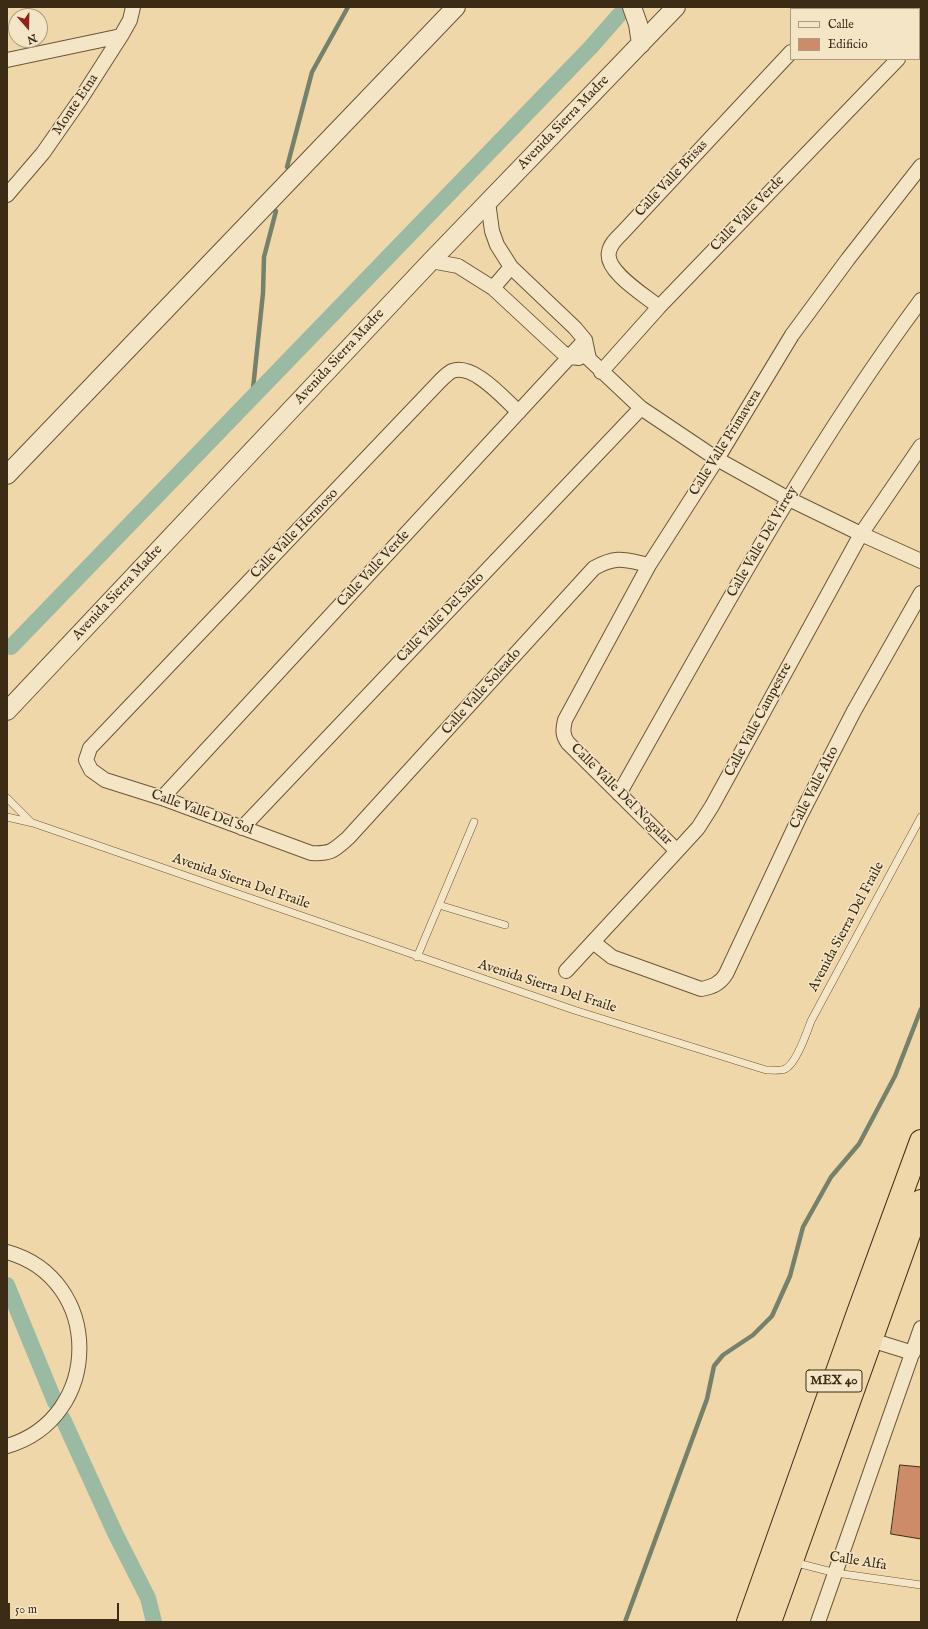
<!DOCTYPE html>
<html>
<head>
<meta charset="utf-8">
<style>
	body { margin:0 }
	#map { position:relative; width:928px; height:1629px; overflow:hidden; background:#efd7a9; font-family:"IM FELL English",serif }
	canvas { display:block }
	.frame { position:absolute; inset:0; border:8px solid #3d2c15; pointer-events:none }
	.legend { position:absolute; left:790px; top:8px; width:130px; height:52px; box-sizing:border-box; background:#f5e5c7; border:1px solid #ab9b80; margin:0; padding:5px 7px; list-style:none; font-size:12px; color:#3d2c15 }
	.legend li { display:flex; align-items:center; gap:8px; height:20px }
	.legend b { width:20px; border:1px solid #ab9b80 }
	.north { position:absolute; left:8px; top:8px; width:40px; height:40px; box-sizing:border-box; background:#f5e5c7; border:1px solid #ab9b80; border-radius:50%; rotate:160deg; font-size:11px; font-weight:700; line-height:16px; text-align:center; color:#3d2c15 }
	.north::after { content:''; display:block; margin:auto; width:14px; height:18px; background:#8f2418; clip-path:polygon(50% 0,100% 100%,50% 72%,0 100%) }
	.scale { position:absolute; left:8px; top:1603px; width:111px; height:18px; box-sizing:border-box; border:2px solid #3d2c15; border-top:0; padding-left:5px; font-size:12px; line-height:14px; white-space:nowrap; color:#3d2c15; -webkit-text-stroke:3px #f5e5c7; paint-order:stroke }
</style>
</head>
<body>
<div id="map">
<canvas width="928" height="1629"></canvas>
<div class="frame"></div>
<ul class="legend">
<li><b style="height:5px;background:#f5e5c7"></b>Calle</li>
<li><b style="height:11px;background:#cd8b6a"></b>Edificio</li>
</ul>
<div class="north">N</div>
<div class="scale">50 m</div>
</div>
<script>
const ctx = document.querySelector('canvas').getContext('2d');
ctx.lineJoin = 'round';
function strokePath(path, color, width, dash) { ctx.strokeStyle = color; ctx.lineWidth = width; ctx.lineCap = dash ? 'butt' : 'round'; ctx.setLineDash(dash || []); ctx.stroke(path); }
function fill(path, color) { ctx.fillStyle = color; ctx.fill(path, 'evenodd'); }
function drawText(font, color, halo, rows, align = 'center') {
  ctx.font = font + ' "IM FELL English",serif'; ctx.lineWidth = 3; ctx.setLineDash([]); ctx.textBaseline = 'middle'; ctx.strokeStyle = halo; ctx.fillStyle = color; for (const [text, x, y, turn = 0] of rows) {
    ctx.save(); ctx.translate(x, y); ctx.rotate((+turn || 0) * Math.PI / 180); ctx.textAlign = isNaN(turn) ? turn : align; if (halo) ctx.strokeText(text, 0, 0); ctx.fillText(text, 0, 0); ctx.restore();
  }
}
strokePath(new Path2D(`
	M287,167L312,72L348,7
	M252,398L263,293L264,257L276,211
	M625,1622L707,1399L714,1366L723,1355L753,1335L772,1316L790,1276L803,1227L831,1177L859,1144L895,1076L921,1009`), '#75816b', 4.5);
strokePath(new Path2D(`
	M11,647L591,47L619,15
	M7,1285L55,1402
	M63,1419L115,1533L148,1598L154,1622`), '#9bbaa4', 16);
const building = new Path2D(`
	M900,1465L921,1467V1539L891,1534Z`);
fill(building, '#cd8b6a');
strokePath(building, '#3d2c15', 1);
const service = new Path2D(`
	M7,798L31,822
	M7,817L33,823L574,1010L766,1070C772,1070 780,1071 785,1069C796,1064 807,1032 811,1021L921,817
	M439,905L505,925
	M417,957L474,822
	M793,1562L836,1573L921,1585`);
const minor = new Path2D(`
	M831,9L833,7
	M919,37L921,35
	M7,60L121,36
	M7,195L43,153L80,100L121,36L130,20L133,7
	M488,202L492,231L497,245L511,267L575,328L585,340L589,359L641,408L717,459L787,498L861,534L921,561
	M431,261L458,266L493,288L562,352L571,357L579,358
	M493,288L511,267
	M659,307C646,296 604,271 609,252C610,244 618,237 623,232L791,52
	M601,372L659,307L898,59
	M519,412C504,399 474,363 452,371C448,373 443,378 440,381L90,748L86,760L91,770L105,780L162,798L311,853C331,854 333,851 348,838L594,568C618,555 625,560 649,565
	M619,794C714,626 806,455 921,300
	M162,798L585,340
	M242,828L641,408
	M677,851L568,743C562,735 563,729 565,720L649,565L717,459L792,335L848,259L921,166
	M593,942L612,957L701,989C712,987 720,984 726,974L800,816L854,711L921,593
	M566,971L677,851L698,828L712,806L861,534L921,446
	M7,1252C104,1279 103,1418 7,1446
	M871,1340L913,1353
	M818,1622L921,1328`);
const tertiary = new Path2D(`
	M632,7L638,24L641,44
	M7,475L456,7
	M7,711L431,261L676,7`);
const trunk = new Path2D(`
	M748,1622L859,1310L921,1141
	M770,1622L921,1201`);
strokePath(service, '#6a573a', 8);
strokePath(minor, '#6a573a', 16);
strokePath(tertiary, '#6a573a', 20);
strokePath(trunk, '#3d2c15', 24);
strokePath(service, '#f5e5c7', 7);
strokePath(minor, '#f5e5c7', 14);
strokePath(tertiary, '#f5e5c7', 18);
strokePath(trunk, '#efd7a9', 22);
for (const [x, y, w] of [
	[834,1381,56]
]) { const box = new Path2D(); box.roundRect(x - w / 2, y - 11, w, 22, 3); ctx.fillStyle = '#f5e5c7'; ctx.fill(box); strokePath(box, '#3d2c15', 1); }
drawText('bold 13px', '#3d2c15', null, [
	["MEX 40",834,1381]
]);
drawText('14px', '#3d2c15', '#f5e5c7', [
	["Monte Etna",76,105,-56],
	["Avenida Sierra Madre",564,123,-46],
	["Calle Valle Brisas",672,179,-47],
	["Calle Valle Verde",748,214,-46],
	["Avenida Sierra Madre",340,357,-47],
	["Calle Valle Primavera",726,443,-58],
	["Calle Valle Hermoso",295,534,-46],
	["Calle Valle Del Virrey",763,542,-60],
	["Calle Valle Verde",374,569,-47],
	["Avenida Sierra Madre",118,593,-47],
	["Calle Valle Del Salto",441,618,-46],
	["Calle Valle Soleado",482,692,-48],
	["Calle Valle Campestre",759,720,-62],
	["Calle Valle Alto",815,788,-63],
	["Calle Valle Del Nogalar",621,795,45],
	["Calle Valle Del Sol",202,813,20],
	["Avenida Sierra Del Fraile",241,882,19],
	["Avenida Sierra Del Fraile",847,927,-62],
	["Avenida Sierra Del Fraile",547,987,18],
	["Calle Alfa",858,1562,9]
]);
</script>
</body>
</html>
